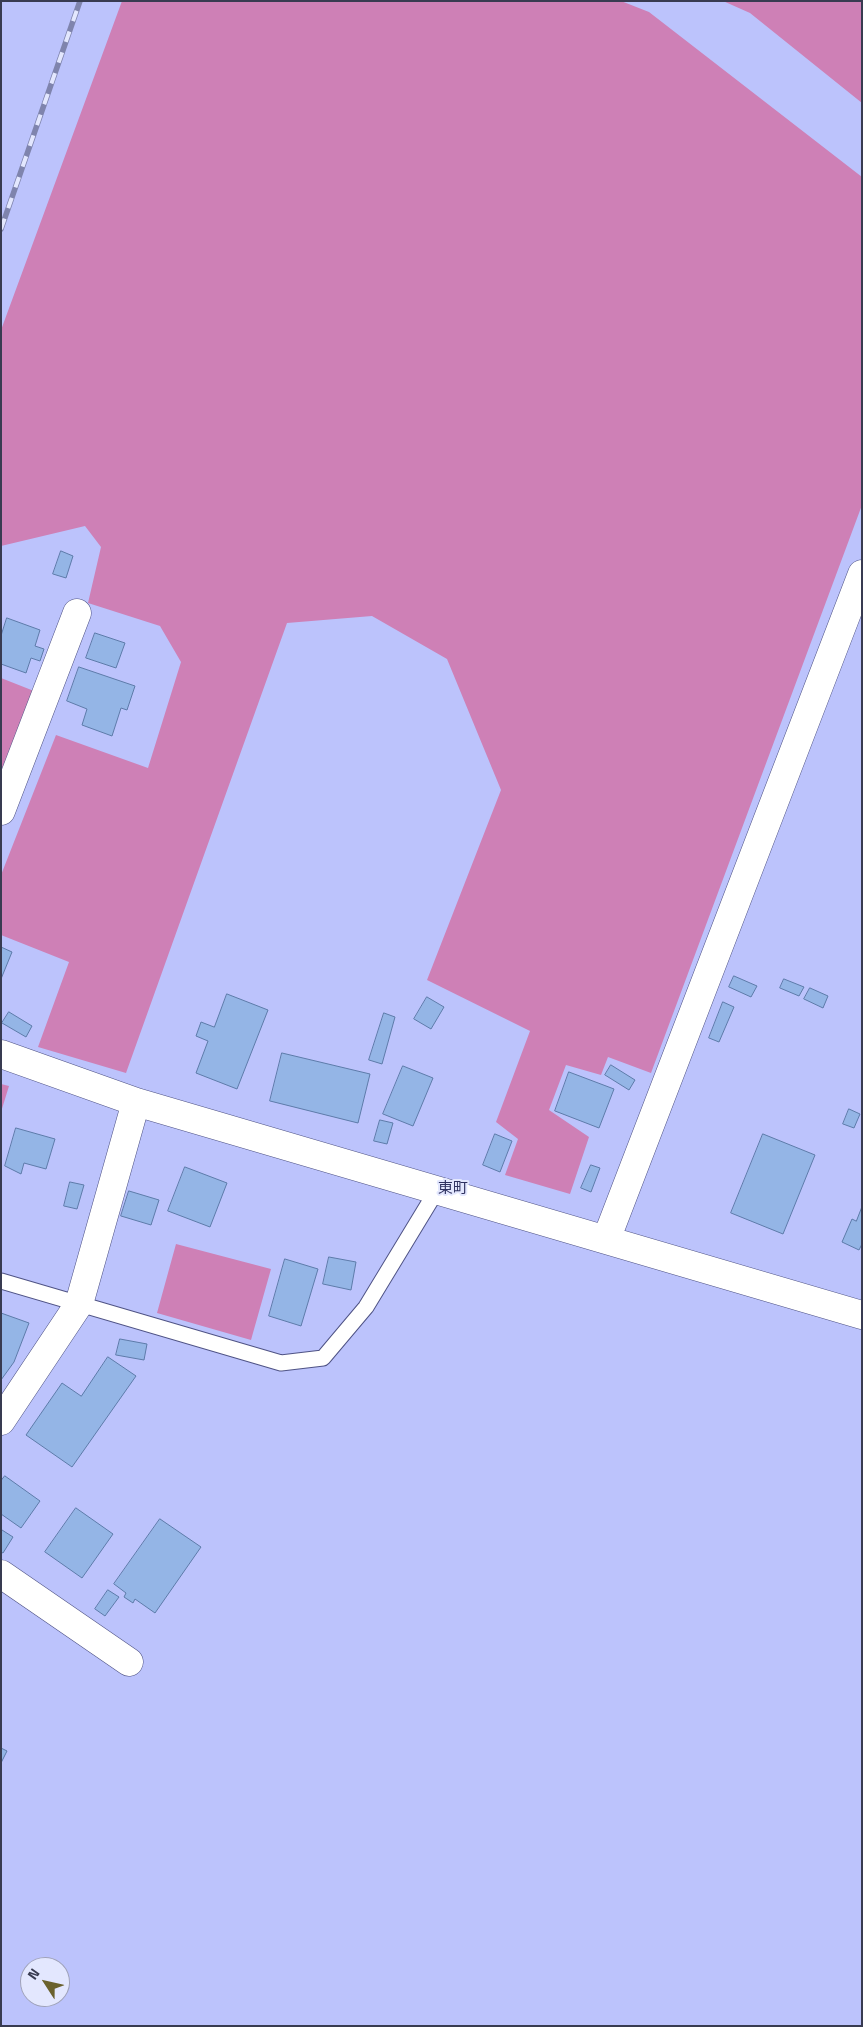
<!DOCTYPE html>
<html>
<head>
<meta charset="utf-8">
<style>
	body { margin:0 }
	#map { position:relative; width:863px; height:2027px; overflow:hidden; background:#bcc3fc; font-family:"Titillium Web",sans-serif }
	canvas { display:block }
	.frame { position:absolute; inset:0; border:2px solid #383b51; pointer-events:none }
	.north { position:absolute; left:20px; top:1957px; width:50px; height:50px; box-sizing:border-box; background:#e3e7fe; border:1px solid #9fa2b9; border-radius:50%; rotate:305deg; font-size:14px; font-weight:700; line-height:20px; text-align:center; color:#383b51 }
	.north::after { content:''; display:block; margin:auto; width:18px; height:22px; background:#6a612d; clip-path:polygon(50% 0,100% 100%,50% 72%,0 100%) }
</style>
</head>
<body>
<div id="map">
<canvas width="863" height="2027"></canvas>
<div class="frame"></div>
<div class="north">N</div>
</div>
<script>
const ctx = document.querySelector('canvas').getContext('2d');
ctx.lineJoin = 'round';
function fill(path, color) { ctx.fillStyle = color; ctx.fill(path, 'evenodd'); }
function strokePath(path, color, width, dash) { ctx.strokeStyle = color; ctx.lineWidth = width; ctx.lineCap = dash ? 'butt' : 'round'; ctx.setLineDash(dash || []); ctx.stroke(path); }
function drawText(font, color, halo, rows, align = 'center') {
  ctx.font = font + ' "Titillium Web","Noto Sans JP",sans-serif'; ctx.lineWidth = 4; ctx.setLineDash([]); ctx.textBaseline = 'middle'; ctx.strokeStyle = halo; ctx.fillStyle = color; for (const [text, x, y, turn = 0] of rows) {
    ctx.save(); ctx.translate(x, y); ctx.rotate((+turn || 0) * Math.PI / 180); ctx.textAlign = isNaN(turn) ? turn : align; if (halo) ctx.strokeText(text, 0, 0); ctx.fillText(text, 0, 0); ctx.restore();
  }
}
fill(new Path2D(`
	M122,1H621L649,12L862,177V505L651,1073L608,1057L601,1075L566,1065L549,1110L589,1137L570,1194L505,1175L518,1139L496,1122L530,1031L427,980L501,790L447,659L372,616L287,623L126,1073L38,1047L69,962L1,935V875L56,735L148,768L181,662L160,626L88,603L101,547L85,526L1,546V330Z
	M723,1H862V103L750,13Z
	M1,678L34,691L1,780Z
	M1,1084L9,1086L1,1112Z
	M176,1244L271,1269L251,1340L157,1313Z`), '#ce80b6');
const building = new Path2D(`
	M61,551L73,556L66,578L53,574Z
	M7,618L40,630L35,646L44,649L40,661L31,658L26,673L1,664V636Z
	M95,633L125,643L116,668L86,658Z
	M79,667L135,686L127,710L121,708L112,736L82,725L87,709L67,701Z
	M1,947L12,952L1,979Z
	M734,976L757,986L751,997L729,987Z
	M784,979L804,987L799,996L780,988Z
	M810,988L828,996L823,1008L804,999Z
	M227,994L268,1010L237,1089L196,1073L208,1041L196,1036L201,1022L214,1027Z
	M427,997L444,1007L431,1029L414,1019Z
	M723,1002L734,1007L719,1042L709,1038Z
	M9,1012L32,1026L26,1037L2,1023Z
	M384,1013L395,1017L382,1064L369,1060Z
	M282,1053L370,1074L358,1123L270,1101Z
	M611,1065L635,1080L629,1090L605,1075Z
	M403,1066L433,1078L413,1126L383,1114Z
	M569,1072L614,1089L599,1128L555,1111Z
	M849,1109L860,1114L854,1128L843,1124Z
	M380,1120L393,1123L387,1144L374,1141Z
	M16,1128L55,1139L46,1169L24,1163L21,1174L5,1166Z
	M495,1134L512,1141L500,1172L483,1165Z
	M763,1134L815,1155L783,1234L731,1213Z
	M591,1165L600,1168L591,1192L581,1188Z
	M185,1167L227,1183L210,1227L168,1211Z
	M70,1182L84,1185L77,1209L64,1206Z
	M129,1191L159,1200L151,1225L121,1216Z
	M862,1207V1244L859,1250L842,1242L852,1219L856,1221Z
	M329,1257L356,1262L351,1290L323,1284Z
	M285,1259L318,1269L301,1326L269,1316Z
	M1,1313L29,1323L14,1362L1,1380Z
	M120,1339L147,1344L144,1360L116,1355Z
	M108,1357L136,1376L72,1467L26,1435L62,1383L81,1396Z
	M5,1476L40,1501L21,1528L1,1514V1481Z
	M76,1508L113,1534L82,1578L45,1552Z
	M160,1519L201,1547L155,1613L135,1599L133,1603L124,1597L126,1593L114,1584Z
	M2,1530L13,1537L3,1553L1,1552Z
	M108,1590L119,1597L105,1616L95,1609Z
	M1,1748L7,1751L1,1763Z`);
fill(building, '#94b5e6');
strokePath(building, '#5d7ba9', 1);
const lane = new Path2D(`
	M1,1281L281,1363L323,1358L366,1307L437,1190`);
const street = new Path2D(`
	M1,811L77,613
	M1,1054L136,1102L862,1315
	M606,1240L862,574
	M1,1421L79,1304L136,1102
	M1,1574L129,1662`);
strokePath(lane, '#4f5385', 17);
strokePath(street, '#4f5385', 29);
strokePath(lane, '#fff', 15);
strokePath(street, '#fff', 28);
const rail = new Path2D(`
	M1,229L80,1`);
strokePath(rail, '#7f84ad', 5.5);
strokePath(rail, '#e3e7fe', 4, [11]);
drawText('15px', '#2e315f', '#e3e7fe', [
	["東町",453,1189]
]);
</script>
</body>
</html>
